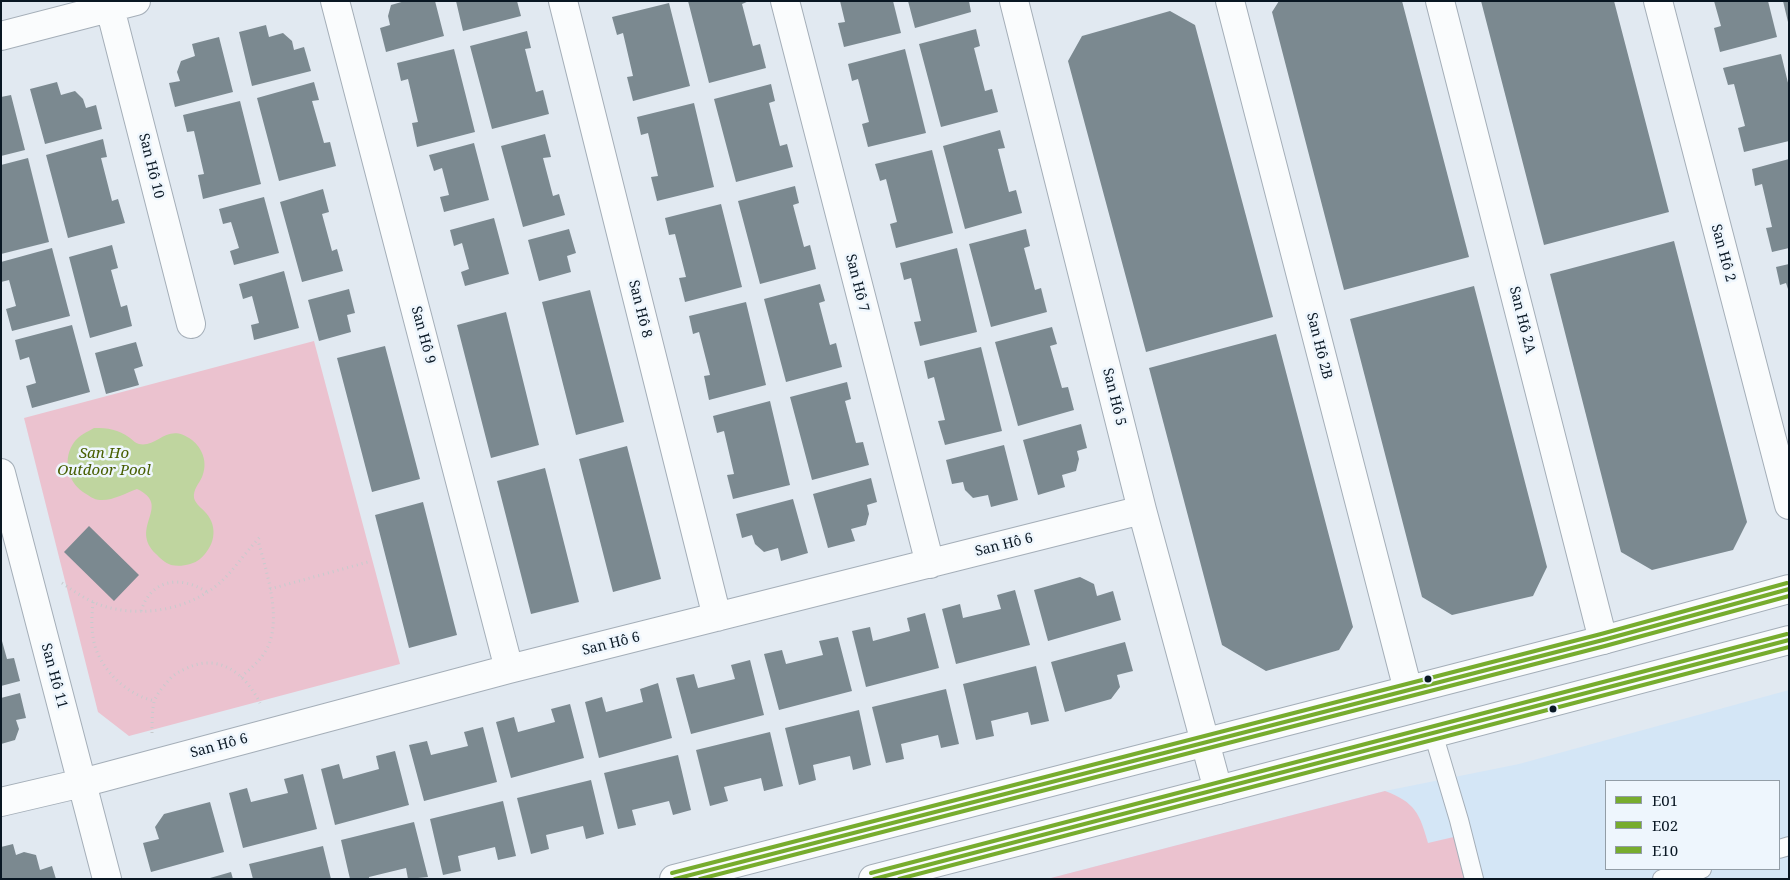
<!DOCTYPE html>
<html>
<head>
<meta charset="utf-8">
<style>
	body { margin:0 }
	#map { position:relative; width:1790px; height:880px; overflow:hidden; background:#e1e9f1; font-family:"Noto Serif",serif }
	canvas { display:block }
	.frame { position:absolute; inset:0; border:2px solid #091723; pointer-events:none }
	.legend { position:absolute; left:1605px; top:780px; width:175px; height:90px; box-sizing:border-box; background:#eef6fd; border:1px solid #929da6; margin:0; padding:6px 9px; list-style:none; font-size:15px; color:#091723 }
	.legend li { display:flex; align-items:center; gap:10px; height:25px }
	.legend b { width:25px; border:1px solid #929da6 }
</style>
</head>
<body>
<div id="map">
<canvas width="1790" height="880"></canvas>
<div class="frame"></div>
<ul class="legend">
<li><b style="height:6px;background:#77ac2e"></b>E01</li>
<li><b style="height:6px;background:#77ac2e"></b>E02</li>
<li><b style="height:6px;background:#77ac2e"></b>E10</li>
</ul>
</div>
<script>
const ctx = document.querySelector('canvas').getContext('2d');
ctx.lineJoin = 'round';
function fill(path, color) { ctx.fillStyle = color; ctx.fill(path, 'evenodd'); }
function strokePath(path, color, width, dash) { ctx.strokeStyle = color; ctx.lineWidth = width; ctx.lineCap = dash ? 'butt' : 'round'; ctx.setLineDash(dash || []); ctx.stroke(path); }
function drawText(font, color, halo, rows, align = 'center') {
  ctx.font = font + ' "Noto Serif",serif'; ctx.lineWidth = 5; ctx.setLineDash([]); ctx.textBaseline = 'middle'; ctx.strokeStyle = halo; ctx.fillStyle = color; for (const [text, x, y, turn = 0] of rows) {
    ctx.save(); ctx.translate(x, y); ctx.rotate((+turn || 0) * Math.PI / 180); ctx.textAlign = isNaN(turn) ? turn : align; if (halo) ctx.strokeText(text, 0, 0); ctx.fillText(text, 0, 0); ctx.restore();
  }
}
fill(new Path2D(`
	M1789,690V879H1047L1385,791L1519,764ZM1606,781H1779V869H1606Z`), '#d4e6f6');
fill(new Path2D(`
	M314,341L400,664L129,736L98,712L24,418Z
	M1385,791C1415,802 1420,814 1428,843L1458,836L1469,879H1047Z`), '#ebc2cf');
fill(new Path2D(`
	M94,428C108,428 118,429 130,438C133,440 135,443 139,444C158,448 167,421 192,440C203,449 208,463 202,477C199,484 193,489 194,498C196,505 202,508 206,513C219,528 214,547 200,559C193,565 180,567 171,565C165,563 160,558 156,554C128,527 173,506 137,489C126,493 112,501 100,500C94,500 88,495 83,492C67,481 62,458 75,441C80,435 87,432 94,428Z`), '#bfd59f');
fill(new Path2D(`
	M405,1H435L444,36L386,52L380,28L390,25L388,16L391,5Z
	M456,1H517L521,16L463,31Z
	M688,1H749L742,4L753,46L760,44L766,68L709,83Z
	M840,1H893L901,33L844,47L838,23L845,22Z
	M908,1H969L971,12L915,28Z
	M1279,1H1402L1469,257L1344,290L1272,12Z
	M1481,1H1614L1669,212L1544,245Z
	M1714,1H1768L1777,37L1720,52L1714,28L1721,26Z
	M1783,1H1789V22H1788Z
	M669,3L690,86L633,101L627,77L633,76L623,33L617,35L612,17Z
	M1170,11L1195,25L1273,317L1146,352L1068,61L1082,36Z
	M266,25L269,37L283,33L292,41L294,50L304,47L311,71L252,86L239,32Z
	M976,29L980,46L974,48L985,91L992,89L998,112L941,127L919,44Z
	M527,31L531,48L525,49L536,92L543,90L549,114L492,129L470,46Z
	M219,37L233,92L175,107L169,83L180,81L177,72L181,61L195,56L192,44Z
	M454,49L475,132L417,147L412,123L418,122L408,79L401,81L397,63Z
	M905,49L926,133L868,147L862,124L869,122L858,79L852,81L848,64Z
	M1781,54L1789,87V141L1744,152L1738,128L1745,126L1734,84L1728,85L1723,68Z
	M57,82L61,95L75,91L83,99L86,108L96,105L102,129L45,144L30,89Z
	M314,82L319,100L312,101L324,143L330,142L336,166L279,181L257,98Z
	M771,84L775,101L769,103L780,146L787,144L793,167L736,182L714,99Z
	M11,95L25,150L1,156V97Z
	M240,101L261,184L203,199L198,175L204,174L194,131L187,132L183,115Z
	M694,103L714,187L657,201L651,177L658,176L648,133L641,135L637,117Z
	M1000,130L1005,148L998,149L1009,192L1016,190L1022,213L965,229L943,146Z
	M545,134L551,157L543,158L553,196L559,194L565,215L523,227L501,146Z
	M103,139L107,157L101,158L112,201L118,199L125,223L68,238L46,155Z
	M474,143L489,200L444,212L440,197L449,195L442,168L434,171L429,155Z
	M932,150L953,233L896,248L890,224L897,222L886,179L880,181L875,164Z
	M28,158L49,242L1,254V165Z
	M1789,159V248L1772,252L1766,228L1772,227L1762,184L1755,186L1752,169Z
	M795,186L799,203L793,205L804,247L810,245L816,269L760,284L738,201Z
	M323,189L329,212L322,214L332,251L337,249L343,271L302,282L280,202Z
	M264,197L279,253L234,265L230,251L239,248L231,222L223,224L219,209Z
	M721,204L742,287L685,302L679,278L686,277L675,234L669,235L665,218Z
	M494,218L509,274L465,286L461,272L469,269L462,243L454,246L450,230Z
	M569,229L576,253L567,256L571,272L539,281L528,240Z
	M1026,229L1030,246L1024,248L1035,290L1041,288L1047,312L991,327L969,244Z
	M1674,241L1747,522L1733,550L1652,570L1621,552L1550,274Z
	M112,245L118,268L111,270L121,307L127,305L132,326L90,338L69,257Z
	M52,248L70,316L12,331L6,309L16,306L9,280L1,282V262Z
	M957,248L977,332L920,346L914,322L921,321L911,278L904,280L900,263Z
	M1789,264V289H1788L1786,283L1780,285L1776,267Z
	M284,271L299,328L254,340L251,325L259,323L252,296L243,299L239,284Z
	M820,284L825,301L819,303L830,345L836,343L842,367L786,382L764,299Z
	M1474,286L1547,567L1533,596L1452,615L1422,597L1350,319Z
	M349,289L355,313L347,315L351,332L319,341L308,300Z
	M590,290L624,422L576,435L542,302Z
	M746,302L766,385L709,400L704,376L710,375L699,332L693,334L689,316Z
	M506,312L539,445L491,458L457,325Z
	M72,325L90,392L32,408L26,386L36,383L29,357L20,360L15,340Z
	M1052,327L1057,344L1050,346L1062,388L1068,387L1074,410L1018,426L995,342Z
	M1276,334L1353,627L1339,650L1266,671L1222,645L1149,368Z
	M136,342L143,366L134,369L139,385L106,394L95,353Z
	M385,346L420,479L372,492L337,358Z
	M981,347L1002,431L945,445L938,421L945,420L934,377L928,379L924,361Z
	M847,382L851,399L845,401L856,443L863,442L869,465L812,480L790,397Z
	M770,401L790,485L733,499L727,475L734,474L724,431L717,433L713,416Z
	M1081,424L1087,448L1077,451L1079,459L1076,471L1062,475L1065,487L1038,495L1023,440Z
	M1004,445L1018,500L991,507L988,495L973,498L965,490L963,482L952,484L946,460Z
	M627,446L661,579L613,592L579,459Z
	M545,468L579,602L531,614L497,481Z
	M871,478L877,502L867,505L869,514L866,525L851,529L855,541L828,548L813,494Z
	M793,499L808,553L781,561L778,548L764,552L755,544L752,535L742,538L736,514Z
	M423,502L457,635L409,648L375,515Z
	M89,526L139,575L114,601L64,552Z
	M1080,577L1094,584L1097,596L1113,591L1121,620L1048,641L1034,590Z
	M1015,590L1030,645L956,664L942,609L960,604L963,618L1001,609L997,595Z
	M925,613L939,668L866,687L852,631L870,627L873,641L910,631L907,618Z
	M838,637L852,691L779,710L764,654L782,650L786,664L823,655L819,641Z
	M2,641L7,659L14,658L20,681L1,686Z
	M1125,642L1133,671L1117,675L1120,687L1111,699L1065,712L1051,662Z
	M750,660L764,715L691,734L676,678L694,674L698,688L735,679L731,665Z
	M1036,666L1049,721L1031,725L1028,712L991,721L994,736L976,740L963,684Z
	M658,683L672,738L599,758L585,702L602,697L606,712L643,702L640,689Z
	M946,689L959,744L941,748L938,735L901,744L904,759L886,763L872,707Z
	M20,693L26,718L16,720L19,729L15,740L1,744V698Z
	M570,704L584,758L511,778L496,722L514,717L518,732L555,722L551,709Z
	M859,710L871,765L853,770L850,756L813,765L816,780L799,785L785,728Z
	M483,727L497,782L424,801L409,745L427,741L431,755L468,746L464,732Z
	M770,732L783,786L764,791L761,778L724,787L728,801L710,806L696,750Z
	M395,751L409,805L335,825L321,769L339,764L343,779L379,769L376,756Z
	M678,755L691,810L673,815L669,801L632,810L636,825L618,829L604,773Z
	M303,774L317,829L243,848L229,793L247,788L251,802L288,793L284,779Z
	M591,780L604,834L586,839L583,826L546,835L549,849L531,854L517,798Z
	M503,801L516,856L498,860L495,847L458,856L461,871L443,875L430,819Z
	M210,802L224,852L151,872L143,843L159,839L155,827L164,814Z
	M414,822L428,877L408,879L406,868L369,877V879H350L341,840Z
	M13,844L16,855L24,852L36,855L40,870L52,866L56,879H1V847Z
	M323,846L331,879H253L249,864Z
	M231,872L233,879H210V878Z`), '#7b8990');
const service = new Path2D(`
	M1433,733L1459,820L1474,879
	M1779,849L1789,846
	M1662,879L1702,869`);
const minor = new Path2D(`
	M335,1L509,669
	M563,1L717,617
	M785,1L930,564
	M1014,1L1142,510L1218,790
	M1230,1L1408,690
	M1440,1L1603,640
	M1658,1L1789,505
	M110,8L191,324
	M1,36L136,1
	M1,473L107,879
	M1,802L82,783L509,669L1142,510`);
const tertiary = new Path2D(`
	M674,879L1603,640L1789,589
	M873,879L1218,790L1789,640`);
strokePath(service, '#a4aeb8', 20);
strokePath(minor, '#a4aeb8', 30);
strokePath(tertiary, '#a4aeb8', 30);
strokePath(new Path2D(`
	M62,583C75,592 88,601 103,606C142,618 190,610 222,581C236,567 248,549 262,535
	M270,589L368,562
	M93,602C92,614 91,625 93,637C97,667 126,695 155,701
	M141,611C151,579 180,575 207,592
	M241,677C250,669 259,662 265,652C284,622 266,571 258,540
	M152,733C152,723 152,712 154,702C157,693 164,686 169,680C174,674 179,672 185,669C218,652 245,673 260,703`), '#c7cbcd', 3, [1, 4]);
strokePath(service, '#fafcfd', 18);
strokePath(minor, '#fafcfd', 28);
strokePath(tertiary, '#fafcfd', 28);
strokePath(new Path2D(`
	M675,879L1603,640L1789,589
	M874,879L1789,640`), '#77ac2e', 4);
strokePath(new Path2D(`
	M700,879L1605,646L1789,596
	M899,879L1789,647`), '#77ac2e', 4);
strokePath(new Path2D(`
	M672,873L1601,634L1787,583
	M871,873L1787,634`), '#77ac2e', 4);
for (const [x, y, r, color] of [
	[1428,679,4.5,"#091723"],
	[1553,709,4.5,"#091723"]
]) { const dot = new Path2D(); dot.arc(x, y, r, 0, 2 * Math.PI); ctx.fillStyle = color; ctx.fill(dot); strokePath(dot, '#eef6fd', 2); }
drawText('14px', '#091723', '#eef6fd', [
	["San Hô 10",151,166,76],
	["San Hô 2",1723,253,75],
	["San Hô 7",857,283,76],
	["San Hô 8",640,309,76],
	["San Hô 2A",1522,320,76],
	["San Hô 9",423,335,75],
	["San Hô 2B",1319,346,76],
	["San Hô 5",1114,397,76],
	["San Hô 6",1004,545,-14],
	["San Hô 6",611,644,-14],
	["San Hô 11",54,676,75],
	["San Hô 6",219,746,-15]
]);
drawText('italic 15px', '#475e01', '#eef6fd', [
	["San Ho",104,454],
	["Outdoor Pool",104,471]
]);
</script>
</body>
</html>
